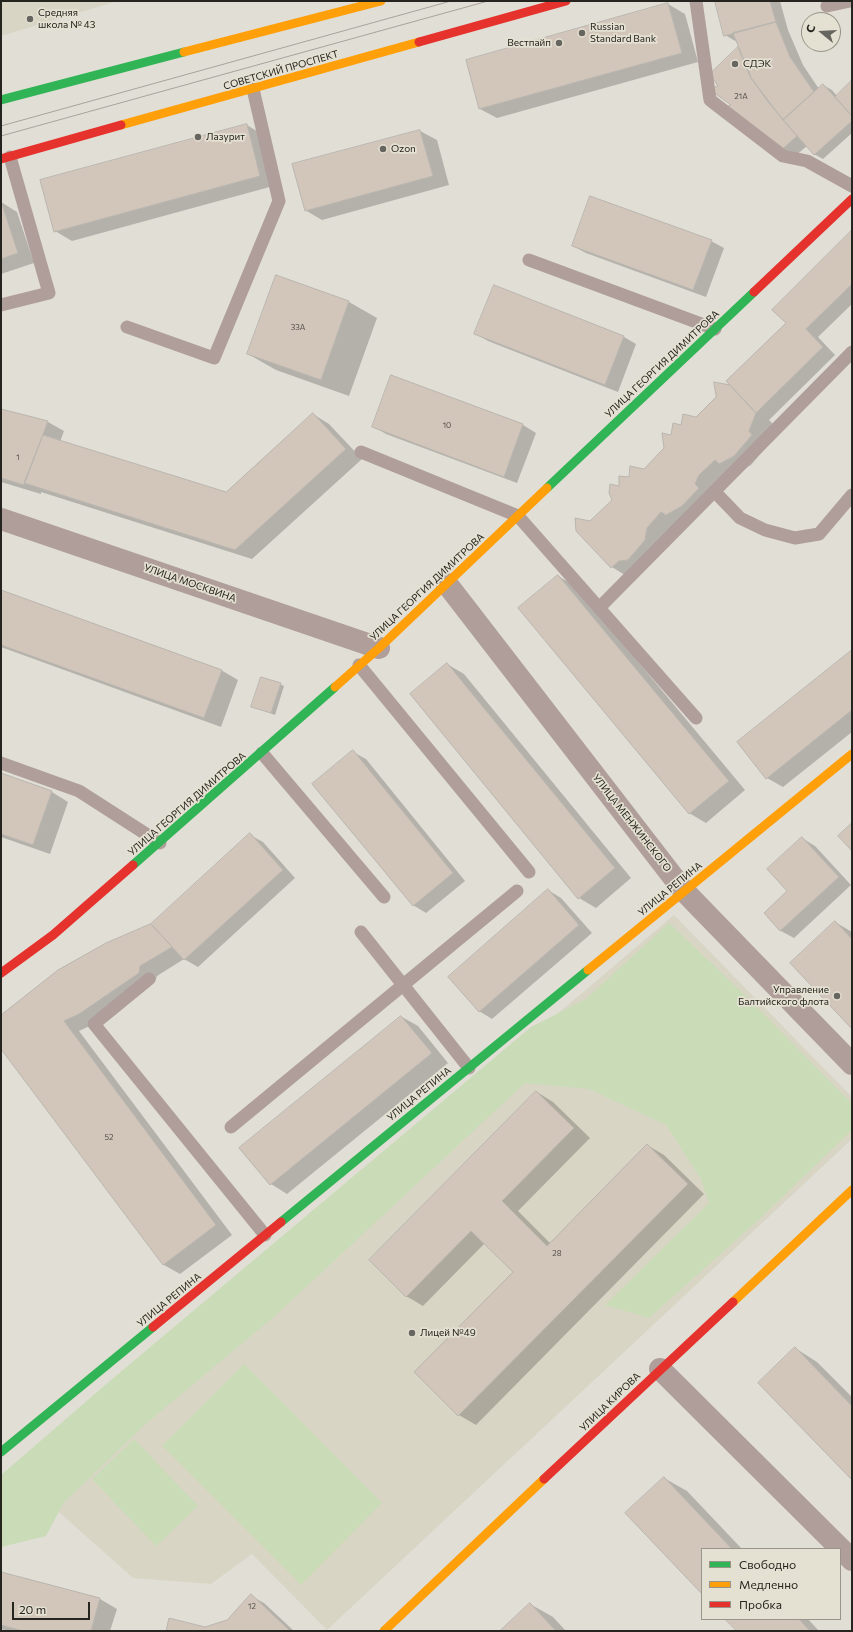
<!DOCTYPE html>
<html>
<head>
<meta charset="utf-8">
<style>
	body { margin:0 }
	#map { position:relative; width:853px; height:1632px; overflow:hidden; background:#e1ded6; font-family:Commissioner,sans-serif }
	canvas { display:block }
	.frame { position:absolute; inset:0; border:2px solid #26241f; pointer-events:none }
	.legend { position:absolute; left:701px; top:1548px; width:140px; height:72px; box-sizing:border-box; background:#e5e1d2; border:1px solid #99958a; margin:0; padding:5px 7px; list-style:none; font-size:12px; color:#26241f }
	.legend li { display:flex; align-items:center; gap:8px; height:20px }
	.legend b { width:20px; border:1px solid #99958a }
	.north { position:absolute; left:801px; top:12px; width:40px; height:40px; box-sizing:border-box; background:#e5e1d2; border:1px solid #99958a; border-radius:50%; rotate:288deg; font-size:11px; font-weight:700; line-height:16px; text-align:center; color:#26241f }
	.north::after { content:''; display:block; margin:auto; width:14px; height:18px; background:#67655f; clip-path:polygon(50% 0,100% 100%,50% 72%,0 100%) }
	.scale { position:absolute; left:12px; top:1602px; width:78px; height:18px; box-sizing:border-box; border:2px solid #26241f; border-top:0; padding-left:5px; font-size:12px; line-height:14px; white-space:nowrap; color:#26241f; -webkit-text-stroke:3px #e5e1d2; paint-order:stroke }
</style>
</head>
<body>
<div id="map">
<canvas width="853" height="1632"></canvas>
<div class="frame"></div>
<ul class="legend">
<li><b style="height:5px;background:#30b455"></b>Свободно</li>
<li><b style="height:5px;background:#ff9f0a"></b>Медленно</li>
<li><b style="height:5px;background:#e5322d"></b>Пробка</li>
</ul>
<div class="north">С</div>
<div class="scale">20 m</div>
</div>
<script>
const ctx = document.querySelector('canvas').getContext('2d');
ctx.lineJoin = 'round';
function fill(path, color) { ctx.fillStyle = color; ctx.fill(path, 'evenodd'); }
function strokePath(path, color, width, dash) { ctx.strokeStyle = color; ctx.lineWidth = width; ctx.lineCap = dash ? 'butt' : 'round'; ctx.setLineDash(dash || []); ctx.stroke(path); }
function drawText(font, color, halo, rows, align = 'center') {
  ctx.font = font + ' Commissioner,sans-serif'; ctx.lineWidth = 3.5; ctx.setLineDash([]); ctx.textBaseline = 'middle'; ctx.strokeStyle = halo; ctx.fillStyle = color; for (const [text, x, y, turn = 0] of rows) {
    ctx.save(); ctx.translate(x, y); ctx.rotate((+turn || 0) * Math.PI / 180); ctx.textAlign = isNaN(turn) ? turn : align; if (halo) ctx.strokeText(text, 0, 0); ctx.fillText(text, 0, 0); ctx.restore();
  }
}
fill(new Path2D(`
	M1,1H118L1,36Z
	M674,915L852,1097V1139L327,1630L252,1554L211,1584L133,1578L14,1472L345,1194Z`), '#d9d5c5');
fill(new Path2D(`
	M669,923L751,1001L852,1104V1130L755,1223L649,1318L605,1305L709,1203L701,1179L666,1125L589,1089L525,1083L276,1315L148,1422L64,1502L46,1536L1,1547V1475L111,1380L531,1027L586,999Z
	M244,1364L382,1503L301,1585L162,1446Z
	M134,1439L198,1506L156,1546L92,1479Z`), '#c9dcb7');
fill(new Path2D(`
	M716,1H780L788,30L803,65L819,89L823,85L832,90L837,96L852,81V133L823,159L814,154L807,146L788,162L732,105L711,74L740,47L737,42L725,35Z
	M668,4L685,14L698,62L497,118L480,109L467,61Z
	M247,125L263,135L277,185L72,241L55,231Z
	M420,131L437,140L449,185L322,220L305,210Z
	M1,202L17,212L34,263L1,274Z
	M852,232V304L818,337L835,355L769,420L772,423L768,445L751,465L737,473L628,577L612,567L590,522L613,500L620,487L630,478L644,471L665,448L671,436L682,426L697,418L732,386L787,323Z
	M711,241L724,248L706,297L586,253L573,246Z
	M276,276L349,302L377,318L349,396L276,370L248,354Z
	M476,334L624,337L636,344L618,392L488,341Z
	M392,376L523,425L536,433L517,483L386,434L373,426Z
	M1,410L48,422L64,431L60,442L226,493L313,414L329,424L362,459L252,559L41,492V494L1,482Z
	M558,576L575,586L745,790L706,823L689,813Z
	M1,591L221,670L238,680L221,727L1,647Z
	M852,651V732L783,787L767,778Z
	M447,664L464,674L631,878L596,908L579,898Z
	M280,684L284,686L275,715L252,706Z
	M353,752L366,759L465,881L426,913L413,905Z
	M1,774L52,792L68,802L50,854L1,837Z
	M250,835L263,842L295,878L198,967L184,959L157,976L155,982L96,1023L79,1031L232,1235L180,1274L164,1265L1,1048V1017L151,925Z
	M802,838L815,846L851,885L794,938L781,931L765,913L788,891Z
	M548,890L561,898L592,933L492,1019L479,1011Z
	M835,922L852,932V1028Z
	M402,1017L418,1026L448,1063L287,1194L271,1184Z
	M537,1092L553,1102L590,1138L518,1211L551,1244L647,1145L664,1155L704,1194L476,1425L459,1415L415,1372L514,1272L485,1243L423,1306L406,1296Z
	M795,1348L817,1362L852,1397V1478Z
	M664,1478L687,1491L742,1549H702V1593Z
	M1,1573L100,1599L117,1609L110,1631H9L1,1629Z
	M251,1596L264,1603L294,1631H167L205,1628L228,1621Z
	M530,1604L553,1617L566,1631H502Z
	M727,1619H808L819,1631H738Z`), '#0003');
const building = new Path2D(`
	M715,1H770L776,22L724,36Z
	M668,3L682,53L479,109L466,60Z
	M776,22L790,57L814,92L783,120L751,78L733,33Z
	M738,47L751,78L769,103L797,136L775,156L720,109L731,105L709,89L718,86L710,74Z
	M852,80V114L851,115L835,97Z
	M823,84L852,116V121L814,155L783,120Z
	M247,124L260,176L54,232L40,180Z
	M420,130L433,176L305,211L292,164Z
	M590,196L712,240L693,290L572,246Z
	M1,201L18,253L1,259Z
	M852,230V284L806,329L823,347L756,413L726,381L786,323L772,310Z
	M276,275L349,301L321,380L247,354Z
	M494,285L624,336L605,385L474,334Z
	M391,375L523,424L504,477L372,427Z
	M714,382L730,385L756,413L749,431L752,435L734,456L719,464L715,460L699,475L695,484L699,488L682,506L666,515L661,512L647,528L645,540L628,560L619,561L611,568L576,531L575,518L590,521L612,500L609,493L610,484L619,486V476L629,477L630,466L644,469L664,448L662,433L671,435L673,423L681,425L683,414L696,417L716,397Z
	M1,409L48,421L24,485L1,478Z
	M313,413L346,449L235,550L24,483L43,435L226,492Z
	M558,575L729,781L689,814L518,608Z
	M1,590L222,670L204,718L1,645Z
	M852,650V710L766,779L737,742Z
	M447,663L615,868L578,899L410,694Z
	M261,677L281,683L271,713L251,707Z
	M353,750L453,873L413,906L312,784Z
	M1,773L52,791L33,845L1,834Z
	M852,823V851L838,836Z
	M250,833L283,870L184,960L151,924Z
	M802,837L839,877L780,931L764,913L787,891L767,869Z
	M548,889L579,925L479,1012L448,977Z
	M835,921L852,939V1029L790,963Z
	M151,924L172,947L140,966L139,973L79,1014L64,1021L216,1225L163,1265L1,1049V1015L58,970L106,943Z
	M401,1016L432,1053L270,1185L239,1148Z
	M536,1091L574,1128L502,1201L547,1246L647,1144L688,1184L458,1416L414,1372L513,1272L471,1231L406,1297L369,1260Z
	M795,1347L852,1406V1480L758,1383Z
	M664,1477L732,1549H702V1594L625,1513Z
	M1,1572L100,1598L91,1631H23L1,1625Z
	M251,1594L290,1631H166L169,1618L205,1627L227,1620Z
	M530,1603L556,1631H500Z
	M725,1619H799L810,1631H737Z`);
fill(building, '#d2c6bb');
strokePath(building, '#b9b5af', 1);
strokePath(new Path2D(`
	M696,1L710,100L783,156L807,161L852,186
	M827,6L850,1
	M529,260L715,329
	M1,305L49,293L10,157
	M127,327L214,358L279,201L253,89
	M361,452L518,516L696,718
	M715,492L740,518L765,530L795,538L819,534L852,495
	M599,608L852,352
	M359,665L529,872
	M262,753L384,897
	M1,763L79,791L160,843
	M361,932L469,1068
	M149,979L94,1024L265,1235
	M231,1127L517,891`), '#af9e9a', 13);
strokePath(new Path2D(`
	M1,519L379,648
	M447,584L684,891L852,1064
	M660,1369L852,1560`), '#af9e9a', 22);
strokePath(new Path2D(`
	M1,100L184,52
	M547,488L754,292
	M133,865L335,687
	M281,1222L588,970
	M1,1452L153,1327`), '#30b455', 9);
strokePath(new Path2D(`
	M184,52L381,1
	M121,125L419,42
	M335,687L379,648L547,488
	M588,970L852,754
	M733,1302L852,1190
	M384,1631L544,1479`), '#ff9f0a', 9);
strokePath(new Path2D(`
	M419,42L566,1
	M1,159L121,125
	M754,292L852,199
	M1,973L53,935L133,865
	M153,1327L281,1222
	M544,1479L733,1302`), '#e5322d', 9);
strokePath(new Path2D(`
	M1,126L451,1
	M1,136L488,1`), '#aaa29c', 1);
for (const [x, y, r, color] of [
	[30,19,4,"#67655f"],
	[582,33,4,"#67655f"],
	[559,43,4,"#67655f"],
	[735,64,4,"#67655f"],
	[198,137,4,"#67655f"],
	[383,149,4,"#67655f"],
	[837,996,4,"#67655f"],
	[412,1333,4,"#67655f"]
]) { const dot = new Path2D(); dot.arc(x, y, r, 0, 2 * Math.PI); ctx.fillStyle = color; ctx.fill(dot); strokePath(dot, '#e5e1d2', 1.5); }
drawText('8px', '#534e48', null, [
	["21А",741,96],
	["33А",298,327],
	["10",447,425],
	["1",18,457],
	["52",109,1137],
	["28",557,1253],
	["12",252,1606]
]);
drawText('10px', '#26241f', '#e5e1d2', [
	["Средняя",38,13],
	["школа № 43",38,25],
	["Russian",590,27],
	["Standard Bank",590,39],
	["Вестпайп",551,43,"right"],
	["СДЭК",743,64],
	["Лазурит",206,137],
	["Ozon",391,149],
	["Управление",829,990,"right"],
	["Балтийского флота",829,1002,"right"],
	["Лицей №49",420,1333]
], 'left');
drawText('10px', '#26241f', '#e5e1d2', [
	["СОВЕТСКИЙ ПРОСПЕКТ",281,70,-16],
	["УЛИЦА ГЕОРГИЯ ДИМИТРОВА",662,364,-43],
	["УЛИЦА МОСКВИНА",190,583,19],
	["УЛИЦА ГЕОРГИЯ ДИМИТРОВА",427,587,-43],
	["УЛИЦА ГЕОРГИЯ ДИМИТРОВА",187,804,-41],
	["УЛИЦА МЕНЖИНСКОГО",632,823,52],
	["УЛИЦА РЕПИНА",670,889,-39],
	["УЛИЦА РЕПИНА",419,1094,-39],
	["УЛИЦА РЕПИНА",169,1300,-39],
	["УЛИЦА КИРОВА",610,1402,-44]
]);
</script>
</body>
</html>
